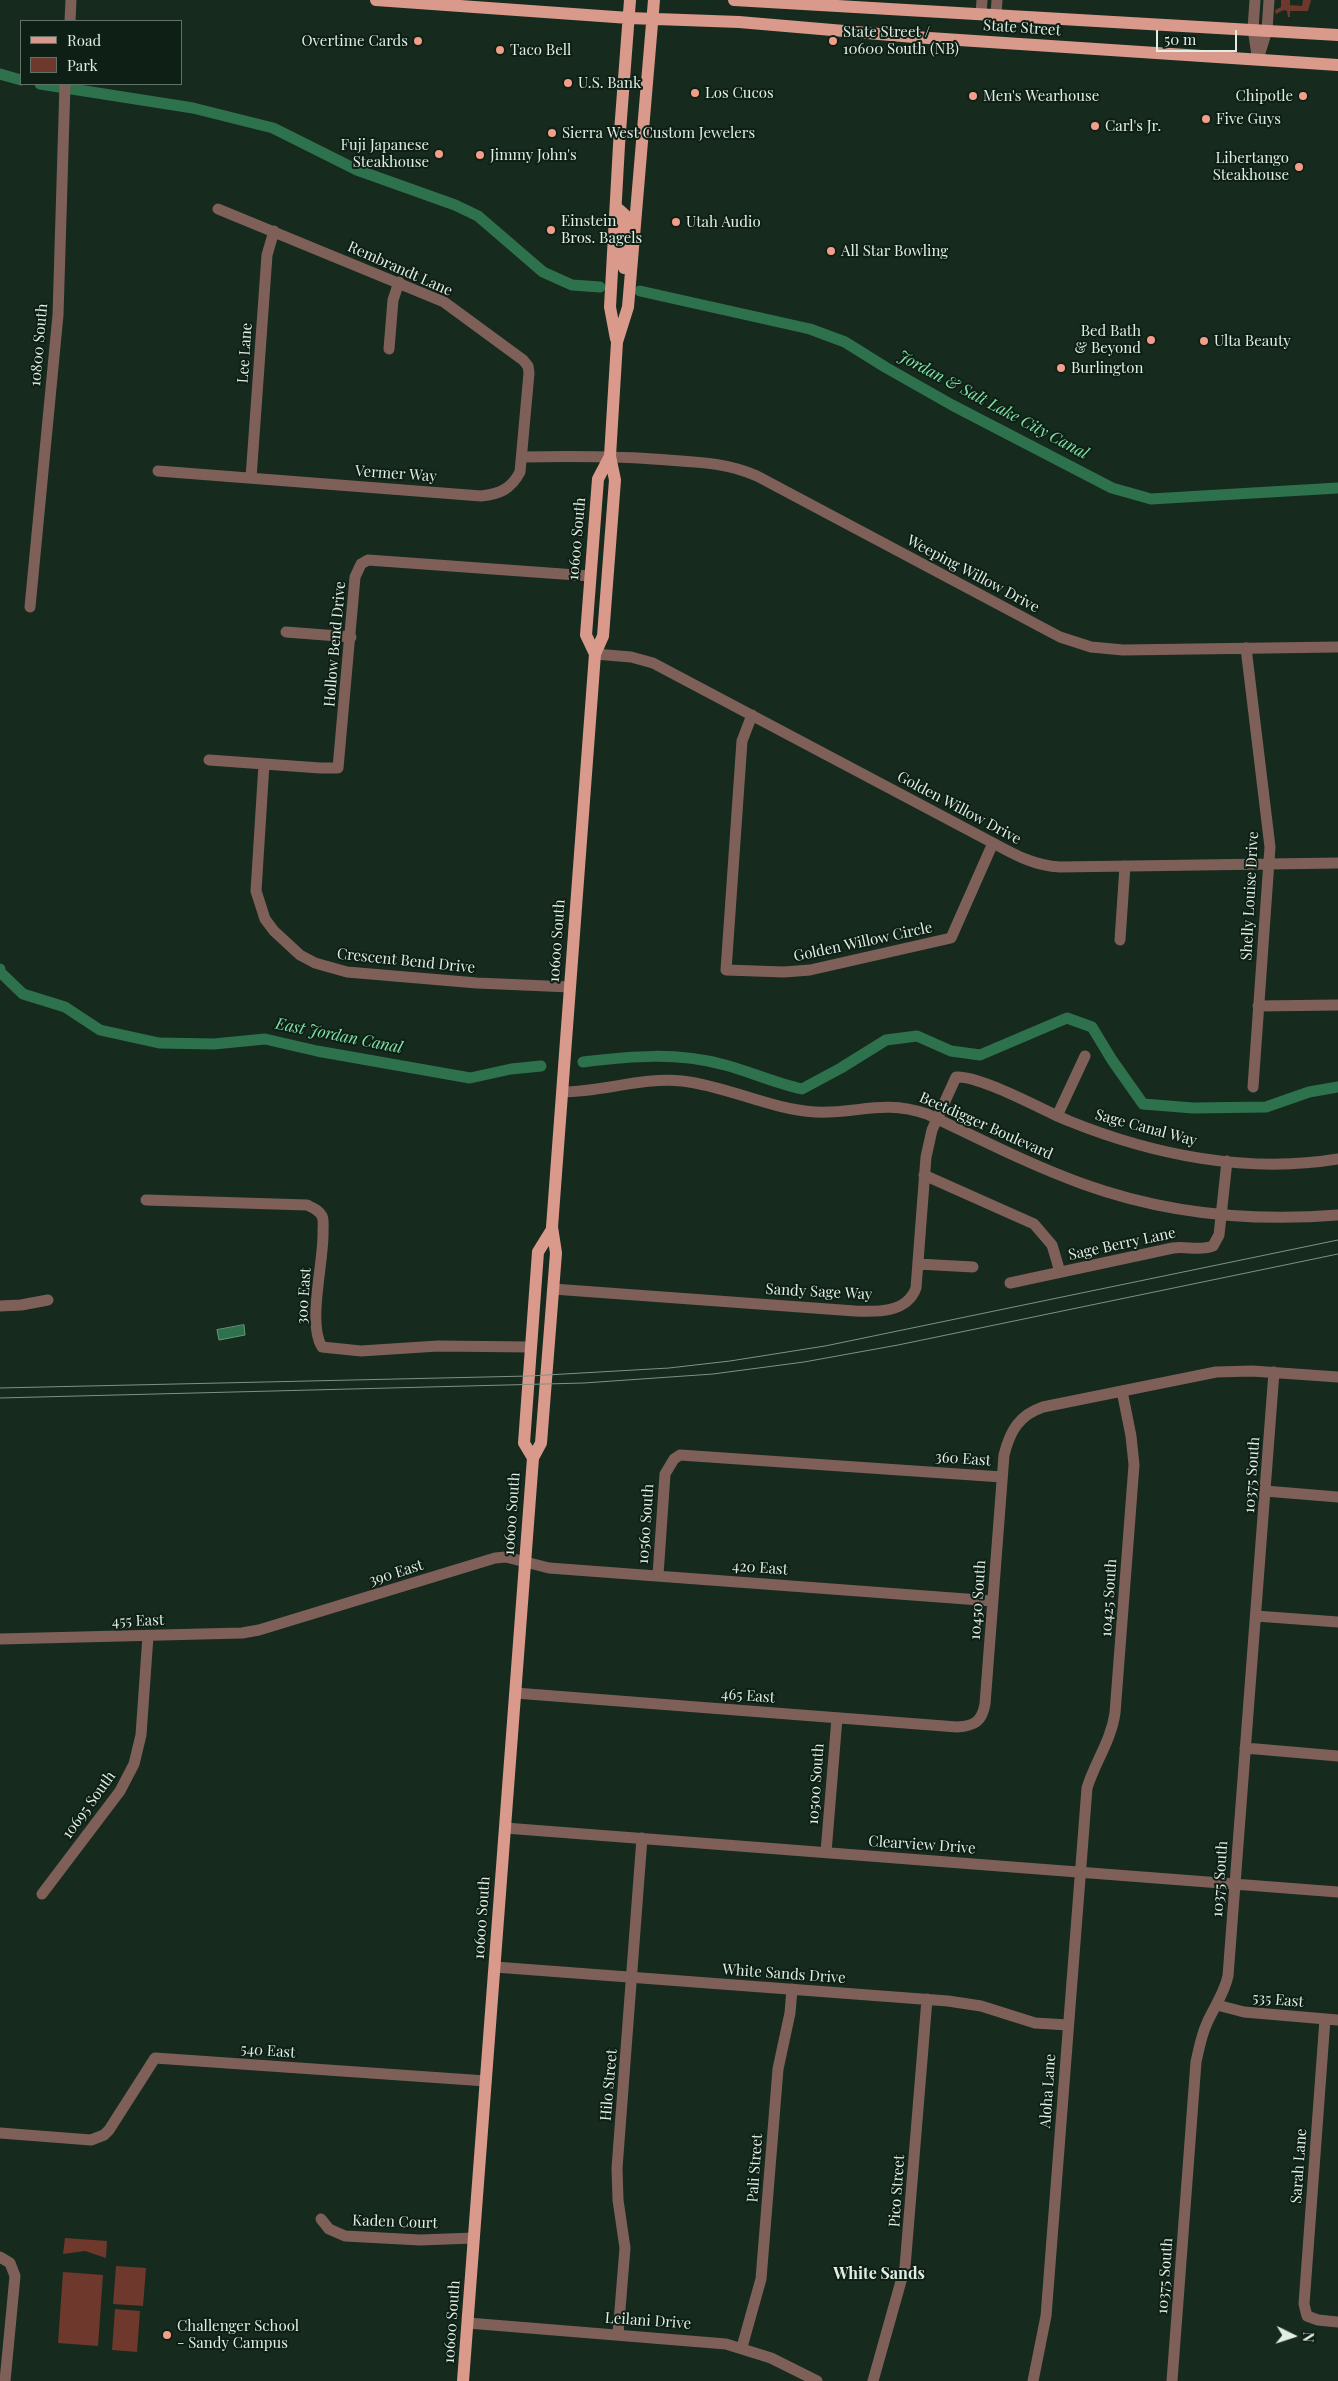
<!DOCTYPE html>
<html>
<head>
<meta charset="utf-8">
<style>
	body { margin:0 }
	#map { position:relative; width:1338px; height:2381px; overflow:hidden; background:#172a1e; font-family:"Playfair Display",serif }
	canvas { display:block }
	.legend { position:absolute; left:20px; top:20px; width:162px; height:65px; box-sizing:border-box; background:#0e2015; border:1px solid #627268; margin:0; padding:6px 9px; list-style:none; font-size:15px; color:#e1ede5 }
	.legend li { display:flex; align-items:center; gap:10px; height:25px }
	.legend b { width:25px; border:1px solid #627268 }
	.north { position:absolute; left:1268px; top:2311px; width:50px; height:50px; -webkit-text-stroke:4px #0e2015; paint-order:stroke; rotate:94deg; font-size:14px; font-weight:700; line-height:20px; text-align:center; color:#e1ede5 }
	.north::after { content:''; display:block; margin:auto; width:18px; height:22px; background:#e1ede5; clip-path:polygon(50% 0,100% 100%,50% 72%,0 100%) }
	.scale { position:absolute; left:1156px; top:30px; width:81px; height:22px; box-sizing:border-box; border:2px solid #e1ede5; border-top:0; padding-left:6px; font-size:15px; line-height:18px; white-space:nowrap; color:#e1ede5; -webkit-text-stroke:4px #0e2015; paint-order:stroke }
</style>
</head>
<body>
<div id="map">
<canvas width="1338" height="2381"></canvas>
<ul class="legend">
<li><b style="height:6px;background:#d99a8c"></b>Road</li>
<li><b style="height:14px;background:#6e382c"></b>Park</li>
</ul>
<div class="north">N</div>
<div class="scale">50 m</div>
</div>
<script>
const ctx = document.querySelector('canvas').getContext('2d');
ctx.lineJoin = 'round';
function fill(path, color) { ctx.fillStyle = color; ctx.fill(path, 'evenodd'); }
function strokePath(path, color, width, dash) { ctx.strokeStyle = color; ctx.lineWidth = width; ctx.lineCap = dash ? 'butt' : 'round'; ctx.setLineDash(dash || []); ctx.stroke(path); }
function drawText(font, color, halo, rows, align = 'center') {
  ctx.font = font + ' "Playfair Display",serif'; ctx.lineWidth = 4; ctx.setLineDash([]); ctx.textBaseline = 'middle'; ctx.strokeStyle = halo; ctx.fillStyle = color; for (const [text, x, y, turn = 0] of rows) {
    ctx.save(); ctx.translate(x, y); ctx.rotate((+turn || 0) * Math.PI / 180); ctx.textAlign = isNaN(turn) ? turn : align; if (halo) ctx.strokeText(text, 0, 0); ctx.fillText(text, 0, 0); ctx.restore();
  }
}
fill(new Path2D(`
	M1281,0H1290V5L1302,6L1303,0H1311L1308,11H1290V17H1288L1287,11L1284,10L1276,14L1275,10L1281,7Z
	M65,2238L107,2241L106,2258L85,2251L63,2254Z
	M116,2266L146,2268L143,2306L113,2304Z
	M63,2272L103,2275L98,2346L58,2343Z
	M115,2309L140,2311L137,2352L112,2350Z`), '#6e382c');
const water = new Path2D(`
	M244,1325L245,1335L219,1340L217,1330Z`);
fill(water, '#2d724c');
strokePath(water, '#63977a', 1);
strokePath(new Path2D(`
	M0,74L21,80
	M40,84L193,108L273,128L357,170L455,205L478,216L543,272L572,285L600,287
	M640,291L810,329L845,342L885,367L952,405L1112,488L1151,499L1338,488
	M0,969V972L23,994L65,1007L100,1030L159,1043L214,1044L265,1039L317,1051L470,1078L511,1069L541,1066
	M583,1062C632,1056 677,1052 725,1065C751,1072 775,1083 802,1089L841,1068L886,1040L917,1036L951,1051L980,1055L1067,1018L1092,1027L1112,1060L1143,1104L1193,1108L1266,1107L1309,1092L1338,1087`), '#2d724c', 11);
strokePath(new Path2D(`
	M1255,0L1253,29L1257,55
	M981,14L982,0
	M996,15L997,0
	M70,21L71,0
	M1258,59L1267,30L1269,0
	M389,349L393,300L399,282
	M522,457C571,456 619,456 668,460C699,462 728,463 757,476L1060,637L1091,647L1123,650L1338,647
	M158,471L481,496C500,494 511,489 520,472L529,373L528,366L523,360L444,302L218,209
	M251,478L267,255L274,231
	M30,607L58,315L65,84
	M286,632L351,637
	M1246,648L1270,847L1253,1087
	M595,654L631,657L653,663L993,843C1015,855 1035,866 1060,867L1338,863
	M752,715L742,741L726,970L784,972L810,970L951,938L993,843
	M209,760L320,768H338L355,577L361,564L368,560L590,576
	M264,764L256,891L265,919L274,931L300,955L315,963L347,972L477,983L570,987
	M1120,940L1125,866
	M1258,1006L1338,1005
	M562,1092C603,1092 641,1077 682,1081C727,1086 769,1109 815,1112C858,1114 882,1099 927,1114C978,1138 1030,1165 1083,1184C1166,1214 1251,1222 1338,1215
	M1057,1116L1085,1056
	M924,1175L1034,1224L1052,1245L1060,1272
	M146,1200L307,1205C313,1208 319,1210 322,1216C324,1220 323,1227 323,1232C324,1261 307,1324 322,1347L361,1351L438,1346L531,1347
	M918,1264L973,1267
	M1010,1283L1173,1248C1186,1246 1201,1251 1213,1246L1219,1235L1227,1161
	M553,1289L855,1311C877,1312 907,1313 916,1288L926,1157L932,1130L956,1077C980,1075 1044,1111 1069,1121C1153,1155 1248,1174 1338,1159
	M0,1306L21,1305L48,1300
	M1265,1491L1338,1497
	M658,1575L665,1474L674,1459L680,1455L1002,1477
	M1256,1616L1338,1622
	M0,1639L242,1633L259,1630L495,1558L506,1557L549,1568L993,1601
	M515,1693L957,1727C975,1726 982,1721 985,1704L1004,1455C1010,1431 1019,1415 1043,1407L1216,1372L1252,1371L1338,1377
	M1245,1748L1338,1756
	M505,1828L1338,1892
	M826,1852L837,1718
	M42,1894L120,1791L134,1764L141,1735L148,1636
	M495,1967L948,2001L981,2006L1035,2023L1068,2025
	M1217,2005L1244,2012L1338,2020
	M1325,2019L1304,2304L1307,2316L1318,2320L1338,2322
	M0,2133L91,2140L104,2135L109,2130L155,2058L486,2081
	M321,2219L329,2229L345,2236L420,2240L474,2238
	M0,2257L10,2263L15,2276L5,2381
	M468,2323L726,2344L771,2358L817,2381
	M618,2334L625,2248L618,2200L617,2168L642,1838
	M742,2347L761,2279L778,2069L790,2013L792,1989
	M873,2381L905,2267L927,1999
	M1033,2381L1046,2316L1087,1788C1095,1762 1111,1741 1115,1713L1134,1465L1131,1436L1122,1391
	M1172,2381L1196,2062C1199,2049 1201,2036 1207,2023C1214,2007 1224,1994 1228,1976L1274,1372`), '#7e6059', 11);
strokePath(new Path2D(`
	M376,0L629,18L739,22L914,37L1338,65
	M734,0L1338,35
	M616,207L626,216L624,268
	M616,339L610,307L619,145L630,0
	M595,654L586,635L598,479L610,456
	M533,1458L524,1443L538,1252L551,1231
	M463,2381L533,1458L541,1443L556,1253L552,1227L595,654L603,636L615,480L610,456L617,342L628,307L654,0`), '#d99a8c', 12);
strokePath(new Path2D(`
	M0,1388L529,1376L669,1368L730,1361L825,1346L1338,1240
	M0,1398L584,1383L713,1374L804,1362L898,1345L1338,1254`), '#829187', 1);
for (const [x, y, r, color] of [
	[418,41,5,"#f49e8a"],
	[833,41,5,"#f49e8a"],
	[500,50,5,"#f49e8a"],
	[568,83,5,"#f49e8a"],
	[695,93,5,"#f49e8a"],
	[973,96,5,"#f49e8a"],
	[1303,96,5,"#f49e8a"],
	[1206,119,5,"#f49e8a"],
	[1095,126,5,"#f49e8a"],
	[552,133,5,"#f49e8a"],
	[439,154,5,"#f49e8a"],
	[480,155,5,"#f49e8a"],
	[1299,167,5,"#f49e8a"],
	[676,222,5,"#f49e8a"],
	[551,230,5,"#f49e8a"],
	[831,251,5,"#f49e8a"],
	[1151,340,5,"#f49e8a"],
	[1204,341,5,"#f49e8a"],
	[1061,368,5,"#f49e8a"],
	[167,2335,5,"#f49e8a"]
]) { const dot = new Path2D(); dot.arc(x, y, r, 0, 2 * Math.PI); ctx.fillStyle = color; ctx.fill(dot); strokePath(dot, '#0e2015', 2); }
drawText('15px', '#e1ede5', '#0e2015', [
	["State Street",1022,28,4],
	["Rembrandt Lane",400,269,24],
	["10800 South",39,345,-85],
	["Lee Lane",245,353,-86],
	["Vermer Way",396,474,4],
	["10600 South",577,539,-85],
	["Weeping Willow Drive",973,574,28],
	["Hollow Bend Drive",335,644,-85],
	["Golden Willow Drive",959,808,28],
	["Shelly Louise Drive",1250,896,-87],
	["10600 South",557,941,-86],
	["Golden Willow Circle",863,942,-12],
	["Crescent Bend Drive",406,961,6],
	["Beetdigger Boulevard",986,1126,24],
	["Sage Canal Way",1146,1128,15],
	["Sage Berry Lane",1122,1244,-12],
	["Sandy Sage Way",819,1292,3],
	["300 East",304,1296,-86],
	["360 East",963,1459,4],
	["10375 South",1252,1475,-86],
	["10600 South",512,1514,-86],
	["10560 South",646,1524,-86],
	["420 East",760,1568,4],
	["390 East",396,1573,-17],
	["10425 South",1109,1598,-86],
	["10450 South",978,1600,-86],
	["455 East",138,1621,-2],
	["465 East",748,1696,4],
	["10500 South",816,1784,-86],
	["10695 South",89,1805,-54],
	["Clearview Drive",922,1845,4],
	["10375 South",1220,1879,-86],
	["10600 South",482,1918,-86],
	["White Sands Drive",784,1974,4],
	["535 East",1278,2000,5],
	["540 East",268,2051,4],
	["Hilo Street",609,2085,-85],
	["Aloha Lane",1048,2091,-86],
	["Sarah Lane",1299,2166,-86],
	["Pali Street",755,2168,-86],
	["Pico Street",897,2191,-86],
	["Kaden Court",395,2222,2],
	["10375 South",1165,2276,-86],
	["Leilani Drive",648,2321,4],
	["10600 South",452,2322,-86]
]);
drawText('15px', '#e1ede5', '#0e2015', [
	["State Street /",843,32],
	["10600 South (NB)",843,49],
	["Overtime Cards",408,41,"right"],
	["Taco Bell",510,50],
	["U.S. Bank",578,83],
	["Los Cucos",705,93],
	["Men's Wearhouse",983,96],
	["Chipotle",1293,96,"right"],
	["Five Guys",1216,119],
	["Carl's Jr.",1105,126],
	["Sierra West Custom Jewelers",562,133],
	["Fuji Japanese",429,145,"right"],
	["Steakhouse",429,162,"right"],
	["Jimmy John's",490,155],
	["Libertango",1289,158,"right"],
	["Steakhouse",1289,175,"right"],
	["Einstein",561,221],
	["Bros. Bagels",561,238],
	["Utah Audio",686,222],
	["All Star Bowling",841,251],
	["Bed Bath",1141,331,"right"],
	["& Beyond",1141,348,"right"],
	["Ulta Beauty",1214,341],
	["Burlington",1071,368],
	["Challenger School",177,2326],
	["- Sandy Campus",177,2343]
], 'left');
drawText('italic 16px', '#83e3aa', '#0e2015', [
	["Jordan & Salt Lake City Canal",993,405,28],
	["East Jordan Canal",339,1036,11]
]);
drawText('bold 16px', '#e1ede5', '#0e2015', [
	["White Sands",879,2274]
]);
</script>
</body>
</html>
